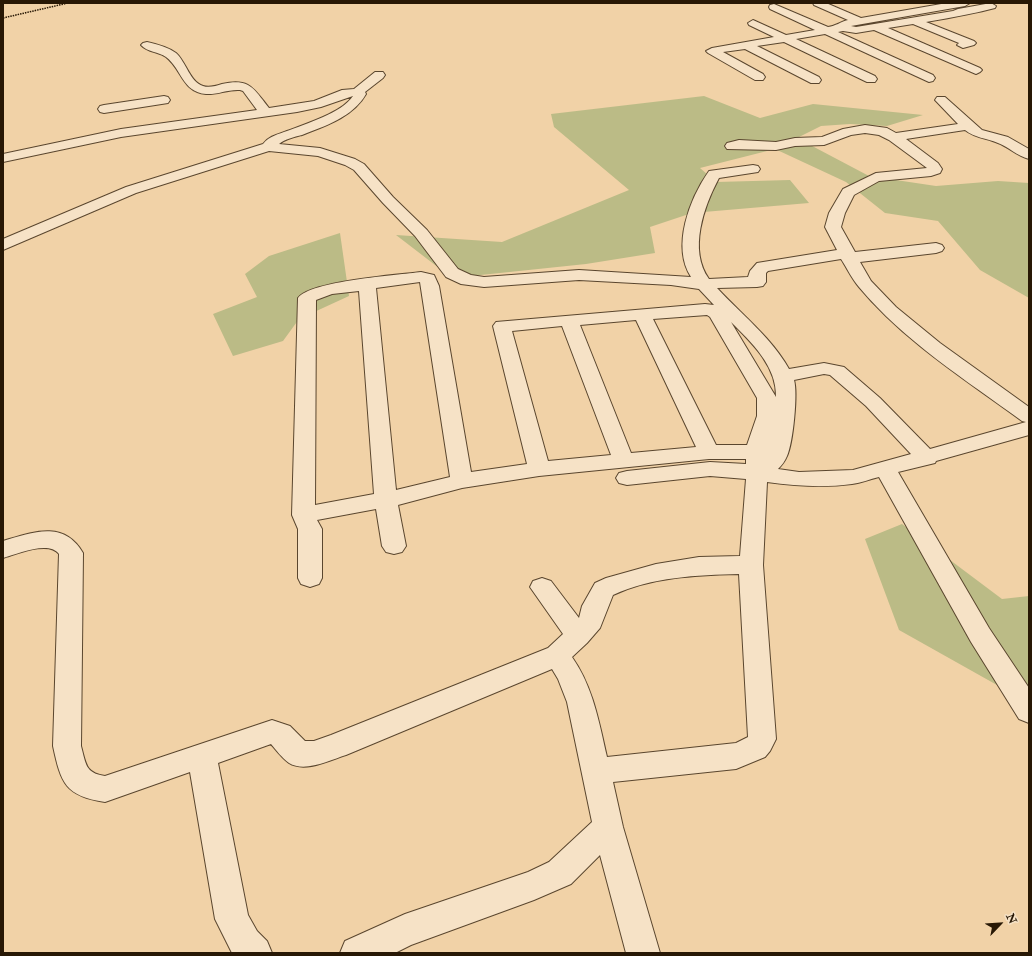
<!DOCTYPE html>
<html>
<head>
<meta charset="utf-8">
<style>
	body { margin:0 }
	#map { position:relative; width:1032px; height:956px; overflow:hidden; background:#f1d2a7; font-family:"IM FELL Double Pica",serif }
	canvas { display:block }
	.frame { position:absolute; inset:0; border:4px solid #281805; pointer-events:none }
	.north { position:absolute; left:980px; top:904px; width:40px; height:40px; -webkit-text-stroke:3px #f6e2c6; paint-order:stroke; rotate:65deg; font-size:11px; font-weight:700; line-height:16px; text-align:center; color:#281805 }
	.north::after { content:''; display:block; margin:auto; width:14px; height:18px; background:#281805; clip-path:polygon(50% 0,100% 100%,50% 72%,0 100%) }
</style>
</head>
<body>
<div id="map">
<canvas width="1032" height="956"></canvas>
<div class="frame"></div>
<div class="north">N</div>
</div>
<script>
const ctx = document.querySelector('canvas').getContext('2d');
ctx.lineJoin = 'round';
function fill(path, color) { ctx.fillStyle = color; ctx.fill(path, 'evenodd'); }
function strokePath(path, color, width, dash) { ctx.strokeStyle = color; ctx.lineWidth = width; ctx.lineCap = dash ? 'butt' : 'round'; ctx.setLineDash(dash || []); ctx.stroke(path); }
fill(new Path2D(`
	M704,96L760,118L813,104L923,115L887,126L850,124L821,126L797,138L869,176L936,186L998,181L1029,183V298L980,270L938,221L885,213L846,182L775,149L700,168L716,182L790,180L809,203L692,213L650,227L655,253L586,264L452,278L396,235L502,242L629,190L554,127L551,114Z
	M340,233L349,296L299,319L283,341L233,356L213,314L257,297L245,274L269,256Z
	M902,524L1002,599L1029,596V703L899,630L865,539Z`), '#bbbb86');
const street = new Path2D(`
	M813,3H826L861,18L947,3H970L965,6L851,26L856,27L953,11L958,9L991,3L996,6L995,8C972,14 949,18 926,22L974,41L976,43L974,45L963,48L957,45L959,43L913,24L888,28L980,68L982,70L980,72L976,74L874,30L856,33L843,31L838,32L933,75L935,78L933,81L929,82L825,34L796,39L875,76L877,79L875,82H867L784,42L757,46L819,77L821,80L819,83H811L745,49L723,52L763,74L765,77L763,80H755L708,53L706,51L712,48L774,37L749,25L748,23L753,20L786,35L815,30L770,9L769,7L770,5L774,4L828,27C836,26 840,22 848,20L814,5Z
	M147,42C156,44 168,47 176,53C186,62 190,82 203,86C209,88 216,86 222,84C250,78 253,88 269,108L314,101L342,90L354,89L375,72H383L385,75L383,78L365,92L366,94C353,117 325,126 302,135C294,137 285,139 279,144L320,148L355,159L364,164L393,197L427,230L458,269L471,275L484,277L579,270L691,277C671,246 690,198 709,171L753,165L758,166L760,169L758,172L719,178C704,206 688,250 709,279L748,277L750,271L757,263L837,250L825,227L829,213L843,189L876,173L927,168L889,140L879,135L865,133L851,135L824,145L795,146L776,150L727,149L725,146L727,143L739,140L776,142L795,138L822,137L843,129L865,125L887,128L896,133L958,124L935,100L937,97H945L982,130L1008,137L1029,149V159C1017,156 1009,147 998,143C986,138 975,138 965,130L906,139L938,163L942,169L940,173L931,176L879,181L854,195L845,213L841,227L855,252L936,243L942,245L944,248L942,251L936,253L860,262L871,281L896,307L940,343L1029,407V435L936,461L935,463L898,472L989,628L1029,688V723L1019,719L971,642L879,477C870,479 861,483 852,484C823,488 796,486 767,482L763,565L776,739L770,751L765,757L736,769L613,782L623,827L660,953H626L600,855L571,884L534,900L411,945L395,953H340L345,941L405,914L528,872L549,862L592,822L567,702L558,679L552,669L346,755C330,760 305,773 289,763C282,758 276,750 271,744L218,763L248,915L257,931L267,941L272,953H232L215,919L190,772L105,802C65,796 61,783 53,746L59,554C49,540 17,554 3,558V541C33,532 64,520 83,553L81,746C86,764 85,773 105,776L272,720L290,726L305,741H314L331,735L548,648L563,634L530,587L533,581L542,578L551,581L579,618L582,606L595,583L606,578L656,564L699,557L740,556L746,479L710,476L627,485L619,483L616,478L619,473L627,471L710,462L746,464V459H709L539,476L462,488L398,505L406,546L402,552L394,554L386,552L382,546L376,509L317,520L322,529V578L319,584L310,587L301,584L298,578V529L292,515L298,298C310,281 398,275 421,272L434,275L439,286L471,472L527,464L493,326L496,322L705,304L714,305L699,289L671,285L579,280L484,287L461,284L446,277L415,236L383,203L354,170L345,165L318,156L269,151L136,193L3,250V239L126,187L263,144C269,136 279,134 287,131C305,124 342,113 353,96L321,107L297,112L121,137L3,162V154L121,129L257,110L243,91L240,90C228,89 217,95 206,94C182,92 182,69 166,57C159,52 147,52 141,45L143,43ZM841,259C847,268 852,279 859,287C904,341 966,380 1022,421L1026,422L930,449L880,398L844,367L824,363L789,369C771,337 742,315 717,288L757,287L763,286L766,282V273L768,271ZM420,282L450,477L396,490L376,288ZM359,291L374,494L315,505L316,300L332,294ZM707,315L710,317L757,398V416L747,445H716L653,319ZM636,320L696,447L631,453L580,325ZM731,322C751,342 777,366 776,397ZM562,326L611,455L548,461L512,331ZM824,374L830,375L866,406L911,454L853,470L799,472L778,469C782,465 785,461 787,456C793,443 798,393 794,380ZM739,574L748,737L736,743L607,757C599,722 593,687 572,657L587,643L600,628L613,595C652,577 697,575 739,574Z
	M164,96L168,97L170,100L168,103L104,113L100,112L98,109L100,106L104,105Z`);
strokePath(street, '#5a462e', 2);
strokePath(new Path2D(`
	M3,18L68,3`), '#281805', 1.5, [1.5, 1]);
fill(street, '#f6e2c6');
</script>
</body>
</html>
